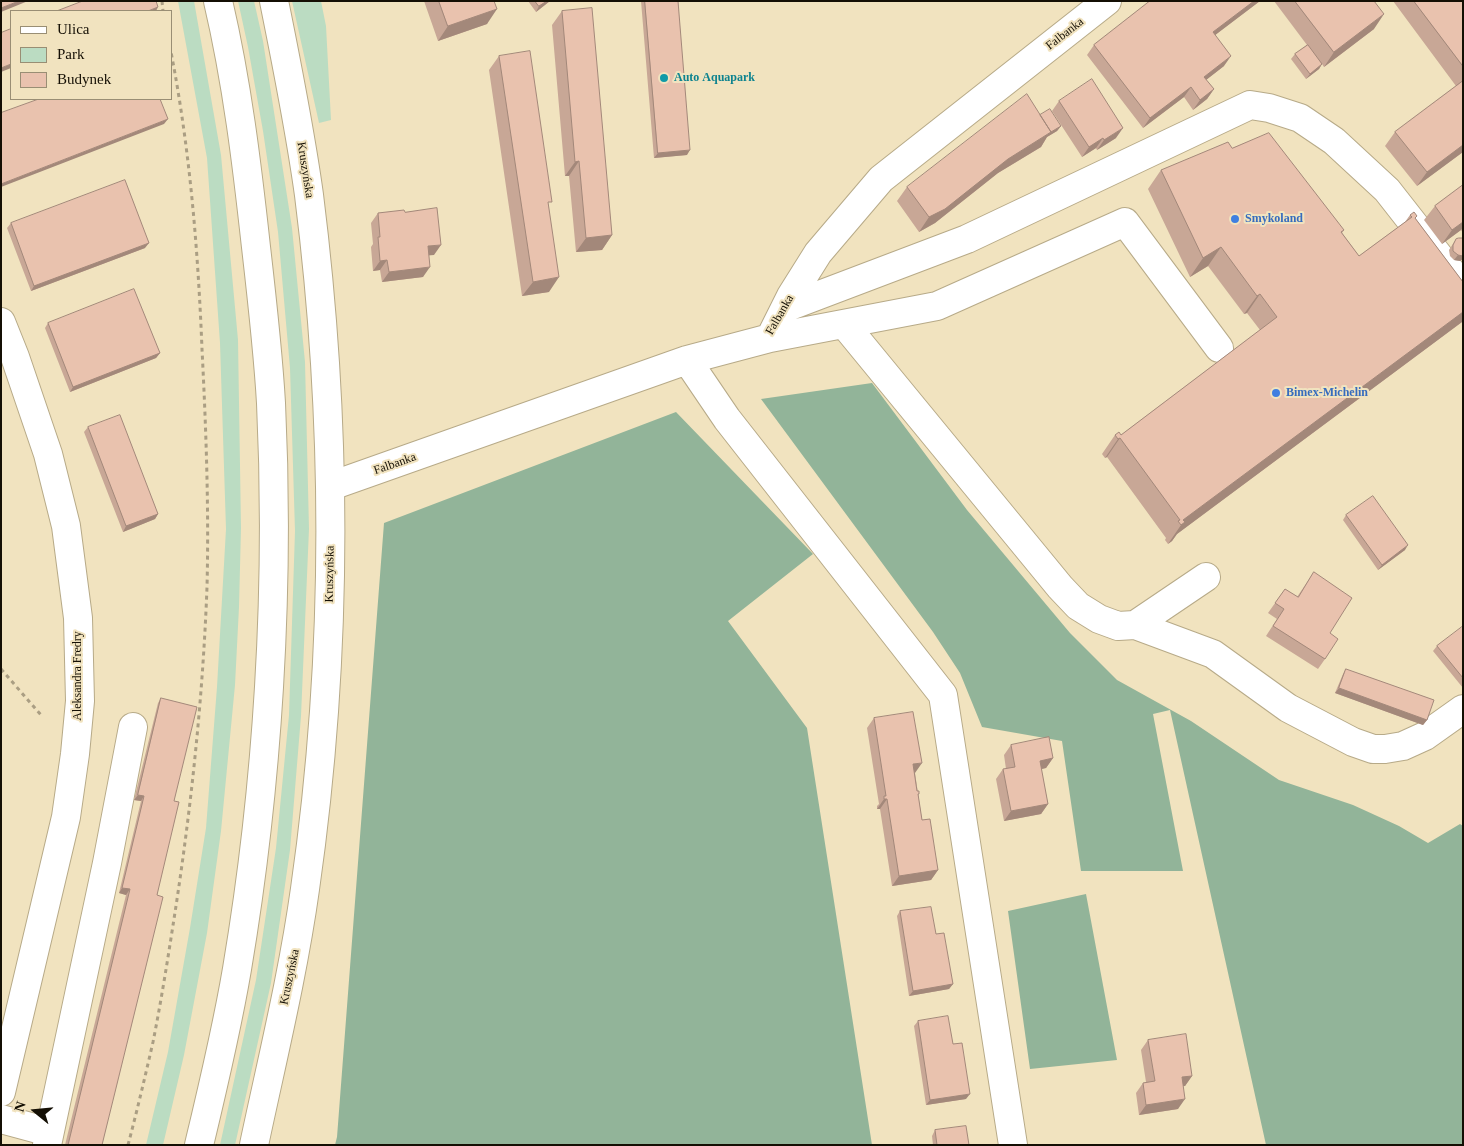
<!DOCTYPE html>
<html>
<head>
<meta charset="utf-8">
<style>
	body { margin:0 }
	#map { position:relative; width:1464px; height:1146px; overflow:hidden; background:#f1e3bf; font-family:Georgia,serif }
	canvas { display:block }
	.frame { position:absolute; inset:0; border:2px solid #140f04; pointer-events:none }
	.legend { position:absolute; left:10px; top:10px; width:162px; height:90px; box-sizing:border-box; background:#f1e3bf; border:1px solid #998e74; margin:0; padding:6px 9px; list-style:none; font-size:15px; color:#140f04 }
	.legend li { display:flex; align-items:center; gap:10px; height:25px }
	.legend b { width:25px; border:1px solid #998e74 }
	.north { position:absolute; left:10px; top:1086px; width:50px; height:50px; -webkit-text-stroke:4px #f1e3bf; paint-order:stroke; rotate:287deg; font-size:14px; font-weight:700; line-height:20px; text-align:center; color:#140f04 }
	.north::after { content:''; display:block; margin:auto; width:18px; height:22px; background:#140f04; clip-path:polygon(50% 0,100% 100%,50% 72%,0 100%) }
</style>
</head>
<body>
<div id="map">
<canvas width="1464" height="1146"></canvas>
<div class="frame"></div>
<ul class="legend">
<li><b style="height:6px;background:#fff"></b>Ulica</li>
<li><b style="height:14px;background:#bbdcc2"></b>Park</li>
<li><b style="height:14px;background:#e9c2ae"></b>Budynek</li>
</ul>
<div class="north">N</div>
</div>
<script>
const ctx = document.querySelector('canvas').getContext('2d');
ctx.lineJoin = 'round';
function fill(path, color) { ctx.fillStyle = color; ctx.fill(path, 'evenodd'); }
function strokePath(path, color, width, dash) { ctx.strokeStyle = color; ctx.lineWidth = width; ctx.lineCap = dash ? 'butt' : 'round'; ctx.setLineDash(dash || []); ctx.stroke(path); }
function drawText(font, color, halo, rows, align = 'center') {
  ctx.font = font + ' Georgia,serif'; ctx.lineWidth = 4; ctx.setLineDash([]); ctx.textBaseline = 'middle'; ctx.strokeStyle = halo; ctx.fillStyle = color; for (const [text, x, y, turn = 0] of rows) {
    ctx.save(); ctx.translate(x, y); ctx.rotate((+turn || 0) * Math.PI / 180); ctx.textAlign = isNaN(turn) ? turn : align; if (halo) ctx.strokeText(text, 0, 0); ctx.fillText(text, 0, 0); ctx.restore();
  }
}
fill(new Path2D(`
	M178,1H194L221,155L238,340L241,528L239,607L235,685L221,831L207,933L184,1055L163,1145H146L168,1052L190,928L206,828L217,687L226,529L220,343L207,158Z
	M238,1H254L263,41L292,228L305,362L309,529L301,716L290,850L271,983L235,1145H220L256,980L276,848L289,715L295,531L290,368L278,232L263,131L248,47Z
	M292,1H321L326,26L331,120L319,123Z`), '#bbdcc2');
fill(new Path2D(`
	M872,383L967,510L1070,633L1117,680L1191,721L1279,780L1353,805L1399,826L1428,843L1460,824L1463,826V1145H1266L1170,710L1153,714L1183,871H1081L1062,741L982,727L960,673L933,632L761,399Z
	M676,412L813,554L728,621L807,728L872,1145H335L337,1137L384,523Z
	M1086,894L1117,1060L1030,1069L1008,911Z`), '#92b499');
const minor = new Path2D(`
	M785,308L967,239L1250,105L1269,108L1300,118L1334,141L1387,190L1463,287
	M1,322L15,357L48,454L66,526L78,618L80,701L75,754L66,817L1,1092
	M844,324L1060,587L1078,606L1099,619L1118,626L1135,625L1206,577
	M770,338L937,306L1125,222L1219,348
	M687,360L727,419L943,695L1013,1145
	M331,486L687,360L770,338L791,296L818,253L881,179L1107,1
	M1135,625L1213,654L1288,708L1353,742L1373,749H1385L1403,746L1425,736L1463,709
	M1,1119L49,1132
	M47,1145L107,863L133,727`);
const major = new Path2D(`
	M199,1145C213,1087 227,1028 237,969C268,785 280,590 271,403C268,351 262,299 256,247C247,165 237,82 218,1
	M254,1145C272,1060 293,975 305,889C338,659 338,425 309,195C300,130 287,65 274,1`);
strokePath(minor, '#b7aa88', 30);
strokePath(major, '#b7aa88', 30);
strokePath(new Path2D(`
	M162,1L163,11
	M1,669L41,715
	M128,1145C137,1111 145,1077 153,1042C162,997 169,951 176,906C192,800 203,694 207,587C209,508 206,428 202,349C198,250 190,150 171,52`), '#aa9e83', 3, [4, 4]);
strokePath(minor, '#fff', 28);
strokePath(major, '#fff', 28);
fill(new Path2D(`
	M424,1H494L487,24L438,41Z
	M528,1H550L536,12Z
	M641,1H678L687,155L654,158Z
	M1150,1H1260L1215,35L1224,66L1206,80L1214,89L1207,99L1193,110L1184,97L1143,128L1087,55L1094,45Z
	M1274,1H1374V29L1324,67L1322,64L1319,69L1306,79L1291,59L1295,54L1307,45Z
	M1393,1H1463V152L1417,186L1385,146L1395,132L1456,86Z
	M562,11L612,235L602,250L576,252L569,176H565L552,25Z
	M499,56L549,207V292L522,296L489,70Z
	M1059,101L1116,138L1097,150L1096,148L1082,157L1052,111Z
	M1040,115L1061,126L1057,131L1047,137L1041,147L998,173L935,223L919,232L897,201L907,187Z
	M1232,148L1344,230L1342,233L1359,256L1405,222L1410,215L1417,216L1415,218L1463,282V322H1462L1177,534L1172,541L1168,544L1165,540L1166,538L1107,457L1105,458L1102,454L1115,435H1121L1260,330L1247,313L1244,314L1208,266L1190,277L1148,189L1161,170Z
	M1463,185V233L1461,230L1442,244L1424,220L1435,206Z
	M405,212L434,255H429L423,277L382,282L380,270L373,271L371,247L373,244L371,223L378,213Z
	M11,223L145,248L31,291L7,228Z
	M1463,238V259L1460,261L1454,260L1450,256L1449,250L1456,239Z
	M48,323L160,353L156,358L70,392L45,328Z
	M88,427L158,514L155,519L123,532L84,432Z
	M1346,515L1405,550L1378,570L1343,520Z
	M1314,572L1330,633L1325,659L1318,669L1266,636L1277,619L1268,613L1285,589L1297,597Z
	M1463,628V688L1433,651L1437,646Z
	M1346,669L1427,720L1423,725L1335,693L1343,674Z
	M161,698L174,801L157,895L102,1145H65L126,895L119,893L141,801L134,800L158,703Z
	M874,718L915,773L922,820L938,870L931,880L892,886L880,809H877V806L879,804L867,728Z
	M1011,745L1053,758L1046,768L1041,769L1048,804L1041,814L1004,821L996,779L1003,769H1006L1004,755Z
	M900,911L936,934L953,984L949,989L909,996L897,916Z
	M918,1021L966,1099L926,1105L914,1026Z
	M1148,1040L1192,1076L1185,1086H1183L1178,1109L1139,1115L1136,1093L1143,1083L1146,1082L1141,1050Z
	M935,1130L969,1145H933L932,1136Z`), '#c8a796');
fill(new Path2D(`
	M19,1H28L1,12V8Z
	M547,1H550L536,12L539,6Z
	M1254,1H1260L1206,42L1213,32Z
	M158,7L156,11H148Z
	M497,9L487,24L438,41L448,26Z
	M1384,14L1374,29L1324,67L1334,52Z
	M1231,56L1224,66L1197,87L1204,77Z
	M11,64V68L1,72V68Z
	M1322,64L1319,69L1306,79L1310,74Z
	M1191,87L1184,97L1143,128L1150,118Z
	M1214,89L1207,99L1193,110L1200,100Z
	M168,119L164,124L1,187V184Z
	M1061,126L1057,131L1047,137L1041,147L998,173L935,223L919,232L929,217L1008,159Z
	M1123,128L1116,138L1097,150L1104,140Z
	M1103,138L1096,148L1082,157L1089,147Z
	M1463,145V152L1417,186L1427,172Z
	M690,150L687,155L654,158L658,153Z
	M579,161L569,176H565L575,162Z
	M1463,222V227L1461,230L1442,244L1452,230Z
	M612,235L602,250L576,252L586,238Z
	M149,243L145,248L31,291L34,286Z
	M441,245L434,255L421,256L428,246Z
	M1221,247L1208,266L1190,277L1203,258Z
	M1458,255L1463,256V259L1460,261L1454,260Z
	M387,260L380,270L373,271L380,261Z
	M430,267L423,277L382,282L389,272Z
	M559,277L549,292L522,296L533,282Z
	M1260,294L1247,313L1244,314L1257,296Z
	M1463,312V320L1462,322L1177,534L1172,541L1168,544L1181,525L1183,520Z
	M160,353L156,358L70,392L73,387Z
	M1120,438L1107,457L1105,458L1118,439Z
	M158,514L155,519L123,532L126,526Z
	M1408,545L1405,550L1378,570L1382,565Z
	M1339,688L1427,720L1423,725L1335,693Z
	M1053,758L1046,768L1033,771L1040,761Z
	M922,763L915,773L906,774L913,764Z
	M138,795L144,796L141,801L134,800Z
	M884,799H887L880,809H877Z
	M1048,804L1041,814L1004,821L1011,811Z
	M938,870L931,880L892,886L899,876Z
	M122,888L130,889L126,895L119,893Z
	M953,984L949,989L909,996L913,991Z
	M1192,1076L1185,1086L1175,1087L1182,1077Z
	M970,1094L966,1099L926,1105L930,1100Z
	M1185,1099L1178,1109L1139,1115L1146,1105Z`), '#a3887a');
const building = new Path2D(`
	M1,1H19L1,8Z
	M83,1H156L158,7L148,11H57Z
	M439,1H494L497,9L448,26Z
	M535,1H547L539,6Z
	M645,1H678L690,150L658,153Z
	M1150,1H1254L1213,32L1231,56L1204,77L1214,89L1200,100L1191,87L1150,118L1094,45Z
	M1295,1H1374L1384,14L1334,52Z
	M1414,1H1463V66Z
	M592,8L612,235L586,238L579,161L575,162L562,11Z
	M11,29V64L1,68V33Z
	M1308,45L1322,64L1310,74L1295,54Z
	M530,51L552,202H548L559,277L533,282L499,56Z
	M1092,79L1123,128L1104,140L1103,138L1089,147L1059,101Z
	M1463,81V145L1427,172L1395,132Z
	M1027,94L1051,132L1008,159L945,209L929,217L907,187Z
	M39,99H160L168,119L1,184V113Z
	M1050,109L1061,126L1051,132L1040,115Z
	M1269,133L1344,230L1341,232L1359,256L1412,217L1410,215L1414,212L1417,216L1415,218L1463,282V312L1183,520L1185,522L1181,525L1178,521L1180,520L1120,438L1118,439L1115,435L1119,432L1121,435L1277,317L1260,294L1257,296L1221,247L1203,258L1161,170L1228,142L1232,148Z
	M125,180L149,243L34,286L11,223Z
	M1463,185V222L1452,230L1435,206Z
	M437,208L441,245L428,246L430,267L389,272L387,260L380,261L378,237H380L378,213L404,210L405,212Z
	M1459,238H1463V256L1458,255L1453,251V245L1456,239Z
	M134,289L160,353L73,387L48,323Z
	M120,415L158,514L126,526L88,427Z
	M1373,496L1408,545L1382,565L1346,515Z
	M1314,572L1352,598L1330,633L1338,639L1325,659L1273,626L1284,609L1275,603L1285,589L1298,597Z
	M1462,627L1463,628V678L1437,646Z
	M1346,669L1434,700L1427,720L1339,688Z
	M161,698L197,707L174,801L179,802L157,895L163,897L102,1145H68L130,889L122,888L144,796L138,795Z
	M913,712L922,763L913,764L917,791H919V794H918L922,820L930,819L938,870L899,876L887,799H884V796H886L874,718Z
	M1049,737L1053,758L1040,761L1048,804L1011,811L1003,769L1015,767L1011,745Z
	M931,907L936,934L944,933L953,984L913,991L900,911Z
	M948,1016L953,1044L962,1043L970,1094L930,1100L918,1021Z
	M1186,1034L1192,1076L1182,1077L1185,1099L1146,1105L1143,1083L1155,1081L1148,1040Z
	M966,1126L969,1145H937L935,1130Z`);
fill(building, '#e9c2ae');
strokePath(building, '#a3887a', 1);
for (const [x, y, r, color] of [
	[664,78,5,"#0f9aa8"],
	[1235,219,5,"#3f7fe0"],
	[1276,393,5,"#3f7fe0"]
]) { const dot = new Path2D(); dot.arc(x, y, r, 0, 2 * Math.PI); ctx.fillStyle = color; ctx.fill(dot); strokePath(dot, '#f1e3bf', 2); }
drawText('12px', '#140f04', '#f1e3bf', [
	["Falbanka",1065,34,-38],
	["Kruszyńska",305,170,81],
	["Falbanka",780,315,-60],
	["Falbanka",395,464,-19],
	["Kruszyńska",330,574,-89],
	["Aleksandra Fredry",78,676,-90],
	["Kruszyńska",290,977,-78]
]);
drawText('bold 12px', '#0d838f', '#f1e3bf', [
	["Auto Aquapark",674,78]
], 'left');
drawText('bold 12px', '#366cbe', '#f1e3bf', [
	["Smykoland",1245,219],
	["Bimex-Michelin",1286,393]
], 'left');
</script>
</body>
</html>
